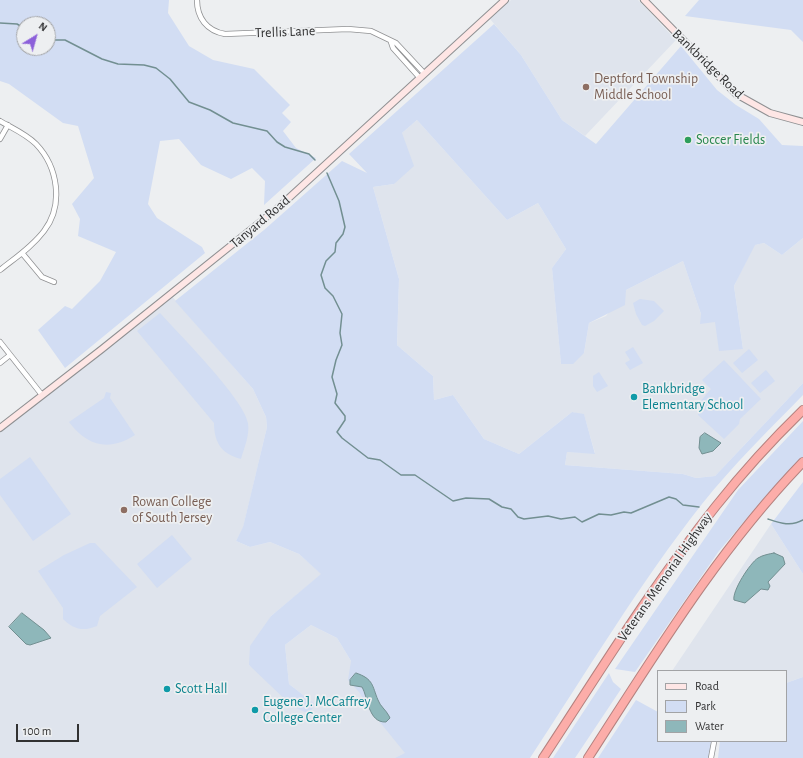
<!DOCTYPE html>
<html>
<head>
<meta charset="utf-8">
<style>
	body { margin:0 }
	#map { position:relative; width:803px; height:758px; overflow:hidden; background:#edeff1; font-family:"Alegreya Sans",sans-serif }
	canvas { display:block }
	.legend { position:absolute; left:657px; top:670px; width:130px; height:72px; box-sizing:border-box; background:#edeff1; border:1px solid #a2a3a5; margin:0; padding:5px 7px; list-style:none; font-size:12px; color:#313132 }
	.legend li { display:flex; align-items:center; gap:8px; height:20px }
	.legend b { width:20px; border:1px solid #a2a3a5 }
	.north { position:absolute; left:16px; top:16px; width:40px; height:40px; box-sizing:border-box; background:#edeff1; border:1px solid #a2a3a5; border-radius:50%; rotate:37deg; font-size:11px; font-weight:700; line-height:16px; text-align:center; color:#313132 }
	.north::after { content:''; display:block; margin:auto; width:14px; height:18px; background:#8c60da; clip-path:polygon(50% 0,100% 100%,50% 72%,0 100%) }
	.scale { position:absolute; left:16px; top:724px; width:63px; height:18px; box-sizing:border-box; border:2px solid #313132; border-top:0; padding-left:5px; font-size:12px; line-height:14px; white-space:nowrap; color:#313132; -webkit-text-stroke:3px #edeff1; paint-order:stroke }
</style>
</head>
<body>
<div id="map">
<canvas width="803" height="758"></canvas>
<ul class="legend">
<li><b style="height:5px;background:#fee6e5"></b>Road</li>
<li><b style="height:11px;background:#d2ddf3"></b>Park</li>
<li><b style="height:11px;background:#8eb7ba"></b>Water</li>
</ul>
<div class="north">N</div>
<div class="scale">100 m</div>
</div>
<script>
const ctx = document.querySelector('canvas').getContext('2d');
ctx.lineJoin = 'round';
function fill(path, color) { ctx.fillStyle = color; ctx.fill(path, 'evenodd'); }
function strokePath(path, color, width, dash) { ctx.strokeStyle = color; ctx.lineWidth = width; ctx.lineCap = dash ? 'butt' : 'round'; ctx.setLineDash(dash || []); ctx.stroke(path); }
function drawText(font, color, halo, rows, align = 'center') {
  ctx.font = font + ' "Alegreya Sans",sans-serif'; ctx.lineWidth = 3.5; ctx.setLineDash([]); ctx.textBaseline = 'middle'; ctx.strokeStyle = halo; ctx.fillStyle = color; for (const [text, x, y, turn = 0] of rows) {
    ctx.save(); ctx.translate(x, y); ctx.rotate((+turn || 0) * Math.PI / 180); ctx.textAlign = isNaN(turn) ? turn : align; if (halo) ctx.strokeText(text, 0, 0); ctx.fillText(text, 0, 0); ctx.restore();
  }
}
fill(new Path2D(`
	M511,0H638L676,40L585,136L562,120L521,55L490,19Z
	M417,120L507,220L538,203L566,249L552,268L561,364L584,353L589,323L606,316L626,290L683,261L701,314L715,321L743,349L734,286L754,245L764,243L782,255L803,238V383L715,476L696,478L683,474L565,465L567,452L595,453L584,415L572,412L519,454L484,439L453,395L434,400L433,376L397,345L399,279L373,187L394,184L402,133Z
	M170,294L253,389L266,417L267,427L243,528L236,541L250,547L270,542L299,554L322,574L271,616L249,665L315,704L289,684L285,645L311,625L337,638L351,661L454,758H0V430Z
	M771,524L803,574V677L786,683V671H672Z`), '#dfe4ed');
fill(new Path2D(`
	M0,0H169L168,13L189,46L213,60L254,69L290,105L282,113L291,122L283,131L296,148L316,158L264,205L265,181L252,168L231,179L201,165L179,139L160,141L148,204L157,218L202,247L205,253L65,368L38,330L65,306L72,309L100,281L116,252L78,236L80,219L72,204L94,178L78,126L63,123L9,84L0,81ZM24,24H48V48H24Z
	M699,0H803V42L791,30L685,16Z
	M494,24L521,55L562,120L596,144L681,46L717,90L736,105L759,119L782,145L803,146V238L782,255L764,243L755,245L734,286L743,349L719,351L715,322L700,324L701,314L683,261L626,290L625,305L589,323L584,353L573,364H561L552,268L566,249L538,203L507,220L417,120L402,133L414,166L394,184L373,187L399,279L397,345L433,376L434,400L453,395L484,439L519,454L572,412L584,414L595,454L567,452L565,465L683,474L696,478L715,476L803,383V395C769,430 733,465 702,504C639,584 586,673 530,758H395L405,753L370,710L359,692L348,680L351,661L337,638L311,625L285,645L289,684L315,704L309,714L292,706L249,665L250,646L271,616L321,574L299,554L270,542L250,547L236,541L243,527L267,427L266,417L253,389L175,301L264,230L342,161L367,173L349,154Z
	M640,299L654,301L664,311L654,321L645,326L642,325L636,314L633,303Z
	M160,313C179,334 244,399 248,423C250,435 244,448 241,459C222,454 214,443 214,423L137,331Z
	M633,347L643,363L630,370L625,363L630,360L625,352Z
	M749,349L758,360L742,373L733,363Z
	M724,360L761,399L740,419L739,424L724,439L698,415L699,403L711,389L702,380Z
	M766,370L775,381L760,393L751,383Z
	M599,372L608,386L597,392L593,386V376Z
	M106,392L111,393L110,398L135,435C109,452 87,446 69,422L104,398Z
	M803,421V457L771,490L719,551L635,672L615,669L738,490Z
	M30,457L71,514L33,541L0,495V479Z
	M803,482V574L771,524Z
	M172,535L192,559L157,588L137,564Z
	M90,543H95L137,587L100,616L97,626C83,632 73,629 63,619V608L38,571L64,555Z
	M609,673L613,682L621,689L575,758H553Z
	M803,677V758H718L720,741H786V683Z
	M636,700L658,712V741H711L709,758H598Z`), '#d2ddf3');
const water = new Path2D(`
	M705,433L721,443L713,451L702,454L699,448L700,437Z
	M774,553L783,557L785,564L768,582L770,586L768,590L761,589L745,603L734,600C732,591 750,563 758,558C763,555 769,554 774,553Z
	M22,613L44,630L51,638L30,645L26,644L9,627Z
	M356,673C374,679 372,686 378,700C380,706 386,710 389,716L390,718L386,722C368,723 368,697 362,687L350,685V680Z`);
fill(water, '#8eb7ba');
strokePath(water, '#728f91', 1);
strokePath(new Path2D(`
	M0,23L17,24L24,28
	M48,40H65L102,59L118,64L144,65L156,68L170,79L189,102L210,110L233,123L267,131L277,142L285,147L309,154L315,160
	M327,173L339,201L345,227L343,234L336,243L335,252L326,261L321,275L325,288L333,296L342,314L340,333L342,345L336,360L332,377L337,394L335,403L345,416V420L337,432L342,438L368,458L380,460L401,475H415L453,501L466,498L489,499L502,507L511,509L518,517L524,519L548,516L561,519L575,517L582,522L599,514L611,515L624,512L631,513L669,497L676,499L683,505L699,507
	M768,519C780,523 791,527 803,520`), '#728f91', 1.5);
const street = new Path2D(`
	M197,0C197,18 207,31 225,34L348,29L371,31L396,43L424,73
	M391,42L393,48L419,77
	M0,121C12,128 26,134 36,144C58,167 64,205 44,231C32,247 15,258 0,270
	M0,139L8,125
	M22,253L42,277L54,282
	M0,342L42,395
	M0,363L10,355
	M711,758L714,742`);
const secondary = new Path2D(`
	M644,0L736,94L770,113L803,122
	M0,428L102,349L279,207L505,0`);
const highway = new Path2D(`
	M543,758C599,673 652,586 716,506C743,472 772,440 803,410
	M588,758C654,656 718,550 803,462`);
strokePath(street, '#8f9092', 6);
strokePath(secondary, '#8f9092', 8);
strokePath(highway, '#b5827f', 10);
strokePath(street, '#fff', 4.5);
strokePath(secondary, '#fee6e5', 6);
strokePath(highway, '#fcada9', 8);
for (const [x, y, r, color] of [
	[586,87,4,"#8d6e63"],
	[688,140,4,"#2e9e5b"],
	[634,397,4,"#0f9aa8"],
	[124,510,4,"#8d6e63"],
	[167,689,4,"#0f9aa8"],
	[255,710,4,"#0f9aa8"]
]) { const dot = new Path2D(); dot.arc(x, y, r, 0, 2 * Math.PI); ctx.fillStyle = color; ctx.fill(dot); strokePath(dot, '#edeff1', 1.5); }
drawText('14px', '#313132', '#edeff1', [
	["Trellis Lane",285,32,-2],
	["Bankbridge Road",708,64,44],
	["Tanyard Road",260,222,-40],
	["Veterans Memorial Highway",665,577,-55]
]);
drawText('14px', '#785e54', '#edeff1', [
	["Deptford Township",594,79],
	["Middle School",594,95],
	["Rowan College",132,502],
	["of South Jersey",132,518]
], 'left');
drawText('14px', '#27864d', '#edeff1', [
	["Soccer Fields",696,140]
], 'left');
drawText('14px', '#0d838f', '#edeff1', [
	["Bankbridge",642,389],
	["Elementary School",642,405],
	["Scott Hall",175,689],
	["Eugene J. McCaffrey",263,702],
	["College Center",263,718]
], 'left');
</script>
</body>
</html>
